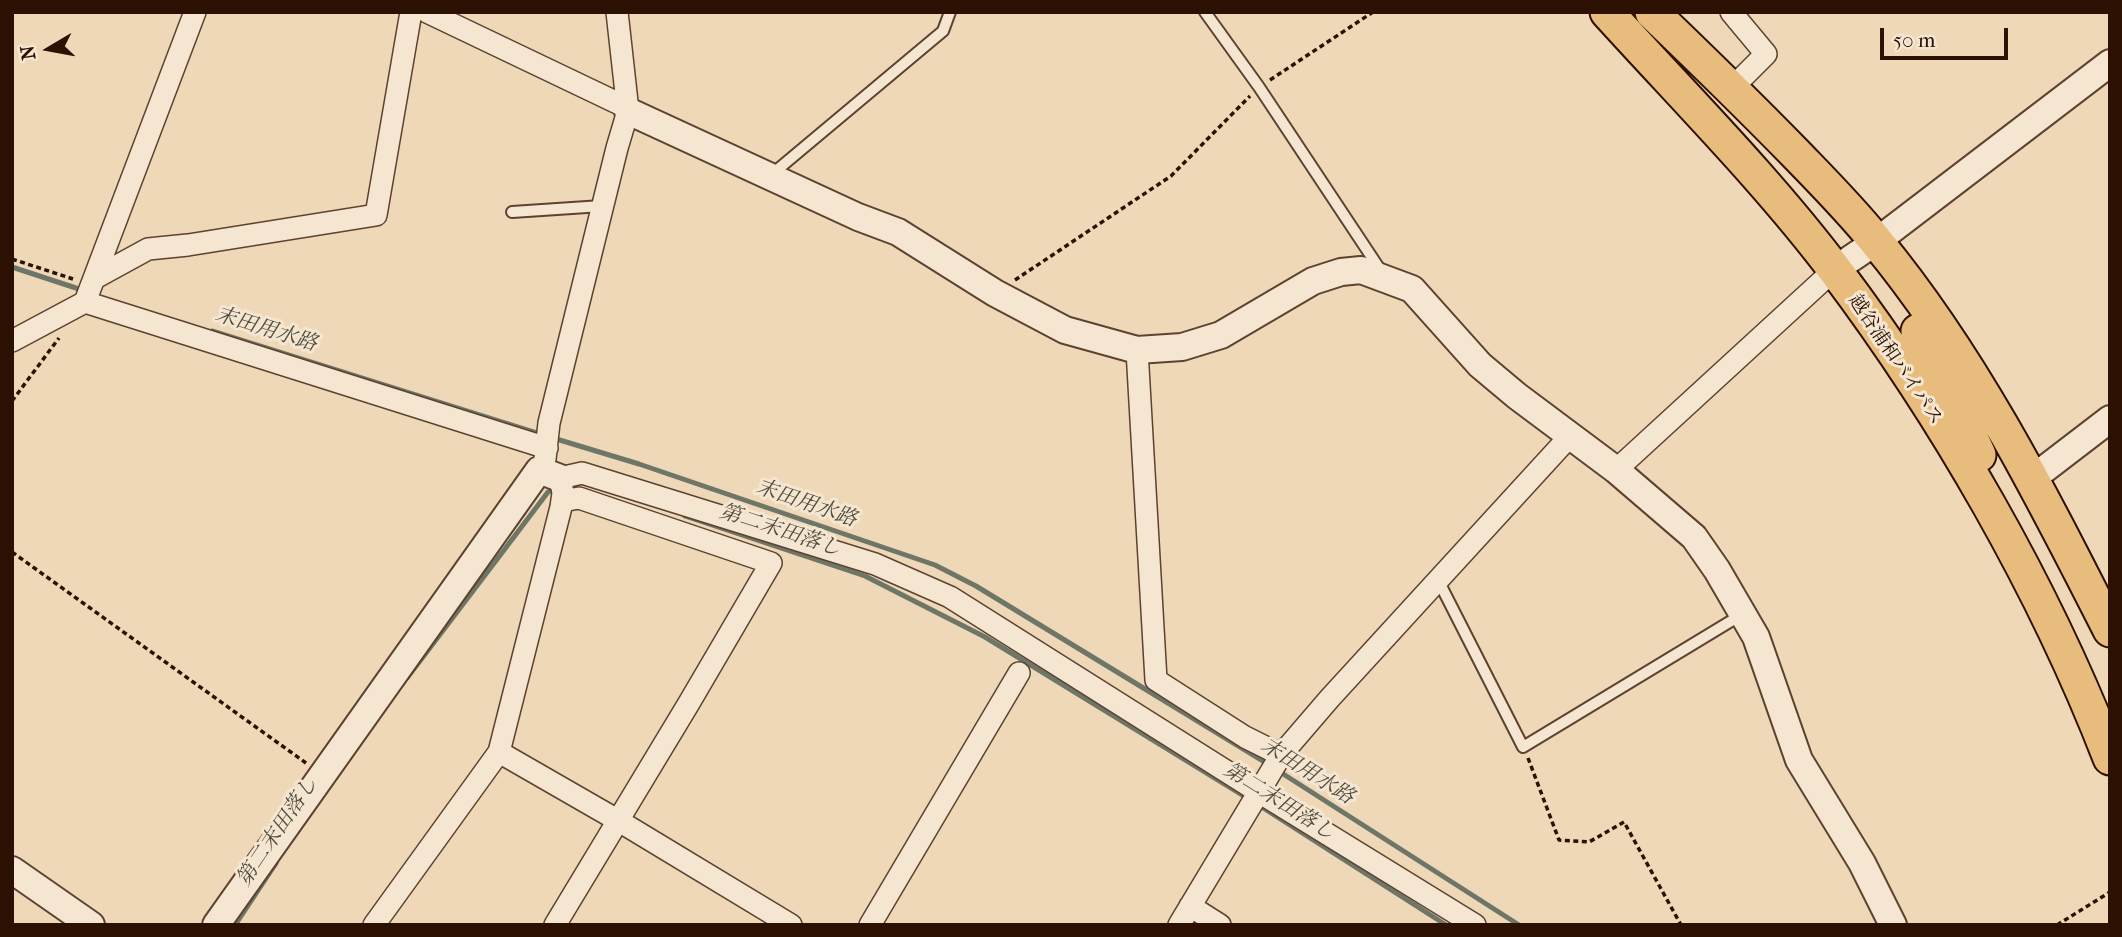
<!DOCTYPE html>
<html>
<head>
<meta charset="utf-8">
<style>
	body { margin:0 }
	#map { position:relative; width:2122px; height:937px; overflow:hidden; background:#efd8b8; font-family:"IM FELL French Canon",serif }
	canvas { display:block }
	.frame { position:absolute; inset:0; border:14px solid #2c1002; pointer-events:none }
	.north { position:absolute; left:14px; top:14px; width:70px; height:70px; -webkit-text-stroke:5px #f5e6d1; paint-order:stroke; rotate:260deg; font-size:19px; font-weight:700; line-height:28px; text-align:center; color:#2c1002 }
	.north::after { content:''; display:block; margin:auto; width:24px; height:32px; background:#2c1002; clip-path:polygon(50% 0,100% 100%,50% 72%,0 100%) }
	.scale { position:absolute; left:1880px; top:28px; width:128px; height:32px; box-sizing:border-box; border:4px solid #2c1002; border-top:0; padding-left:9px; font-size:21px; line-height:24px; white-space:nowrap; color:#2c1002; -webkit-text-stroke:5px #f5e6d1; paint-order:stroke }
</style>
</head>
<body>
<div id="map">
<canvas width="2122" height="937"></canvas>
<div class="frame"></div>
<div class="north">N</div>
<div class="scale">50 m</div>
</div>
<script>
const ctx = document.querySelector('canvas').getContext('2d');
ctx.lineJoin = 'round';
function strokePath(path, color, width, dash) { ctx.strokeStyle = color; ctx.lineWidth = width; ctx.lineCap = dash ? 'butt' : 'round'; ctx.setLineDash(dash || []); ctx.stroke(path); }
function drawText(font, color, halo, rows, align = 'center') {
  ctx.font = font + ' "IM FELL French Canon","Noto Serif JP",serif'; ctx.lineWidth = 6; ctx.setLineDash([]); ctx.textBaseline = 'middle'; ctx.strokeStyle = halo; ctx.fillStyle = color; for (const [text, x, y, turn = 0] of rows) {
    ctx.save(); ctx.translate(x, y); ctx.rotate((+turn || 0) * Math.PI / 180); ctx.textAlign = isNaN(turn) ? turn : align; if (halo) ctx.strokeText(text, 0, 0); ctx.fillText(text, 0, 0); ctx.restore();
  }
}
strokePath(new Path2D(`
	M12,267L82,290
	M212,331L543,435
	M553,438L639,464L935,565L976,586L1268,764
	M685,516L865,576L985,637L1249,799
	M407,678L548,492L556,489
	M1277,770L1519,925
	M1257,804L1446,925
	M235,925L276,863`), '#6e7667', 5);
const service = new Path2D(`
	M1205,12L1259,87L1381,271
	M771,175L943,31L950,12
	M512,212L602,206
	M1438,580L1523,747L1741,615`);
const minor = new Path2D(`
	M427,12L628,108
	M1731,12L1766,54L1732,88
	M95,278L148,249L188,245L376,215L411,12
	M85,302L547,448
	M12,341L85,302L195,12
	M1137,350L1156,680L1245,737L1281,755
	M545,459L549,423L617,148L628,111L617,12
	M1616,470L1834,270
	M499,752L619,821L791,925
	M1190,906L1220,925
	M374,925L499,752L561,507L563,493L560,478L582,473L875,564L950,597L1259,792L1475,925
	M555,925L689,703L771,563L579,498L562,501
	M870,925L1019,673
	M1179,925L1281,755L1330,698L1570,436`);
const tertiary = new Path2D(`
	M628,111L858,217L898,232L995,293L1065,330L1137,350L1182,347L1221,335L1313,281L1341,272L1361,270L1412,289L1480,365L1517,396L1616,470L1694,537L1717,570L1756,637L1799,760L1862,863L1893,925
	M1834,270L1877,241L2110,63
	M2033,478L2110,419
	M12,870L91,925
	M216,925L539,470L560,478`);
const trunk = new Path2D(`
	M1607,12C1684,97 1766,179 1835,270C1945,416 2044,588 2110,758
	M1652,12C1701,59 1749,106 1796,154C1823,182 1850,209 1875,240C1972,357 2041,494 2110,630
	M1918,331L1929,347L1979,455`);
strokePath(service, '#5d4230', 14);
strokePath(minor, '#5d4230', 24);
strokePath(tertiary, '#5d4230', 30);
strokePath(trunk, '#2c1002', 37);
strokePath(new Path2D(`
	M1270,80L1373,12
	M12,259L73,279
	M1015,280L1171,176L1250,96
	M12,401L59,338
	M12,552L306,763
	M1528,758L1559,840L1589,842L1624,822L1681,925
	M2057,925L2110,892`), '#2c1002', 3.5, [5, 3.5]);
strokePath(service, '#f5e6d1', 10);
strokePath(minor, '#f5e6d1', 21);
strokePath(tertiary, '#f5e6d1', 26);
strokePath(trunk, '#e8bc7c', 33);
drawText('19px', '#2c1002', '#f5e6d1', [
	["越谷浦和バイパス",1895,360,56]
]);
drawText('italic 21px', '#524c3d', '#f5e6d1', [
	["末田用水路",266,330,17],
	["末田用水路",806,504,19],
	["第二末田落し",780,531,18],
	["末田用水路",1307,772,32],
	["第二末田落し",1279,802,32],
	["第二末田落し",278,832,-56]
]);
</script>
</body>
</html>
